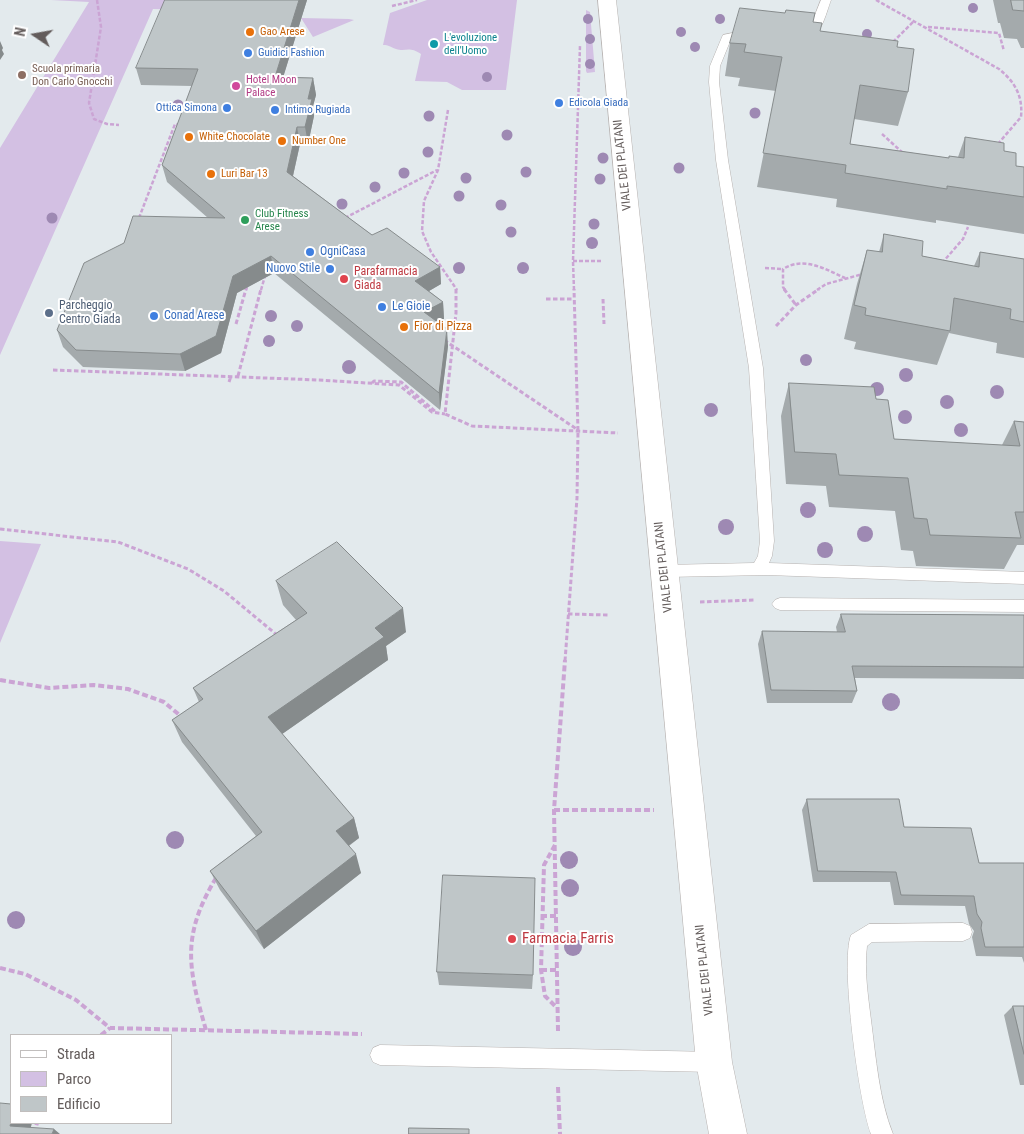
<!DOCTYPE html>
<html>
<head>
<meta charset="utf-8">
<style>
	body { margin:0 }
	#map { position:relative; width:1024px; height:1134px; overflow:hidden; background:#e3eaed; font-family:"Roboto Condensed",sans-serif }
	canvas { display:block }
	.legend { position:absolute; left:10px; top:1034px; width:162px; height:90px; box-sizing:border-box; background:#fff; border:1px solid #c1bebd; margin:0; padding:6px 9px; list-style:none; font-size:15px; color:#635c5b }
	.legend li { display:flex; align-items:center; gap:10px; height:25px }
	.legend b { width:25px; border:1px solid #c1bebd }
	.north { position:absolute; left:10px; top:10px; width:50px; height:50px; -webkit-text-stroke:4px #fff; paint-order:stroke; rotate:282deg; font-size:14px; font-weight:700; line-height:20px; text-align:center; color:#635c5b }
	.north::after { content:''; display:block; margin:auto; width:18px; height:22px; background:#635c5b; clip-path:polygon(50% 0,100% 100%,50% 72%,0 100%) }
</style>
</head>
<body>
<div id="map">
<canvas width="1024" height="1134"></canvas>
<ul class="legend">
<li><b style="height:6px;background:#fff"></b>Strada</li>
<li><b style="height:14px;background:#d3c0e3"></b>Parco</li>
<li><b style="height:14px;background:#bfc6c8"></b>Edificio</li>
</ul>
<div class="north">N</div>
</div>
<script>
const ctx = document.querySelector('canvas').getContext('2d');
ctx.lineJoin = 'round';
function fill(path, color) { ctx.fillStyle = color; ctx.fill(path, 'evenodd'); }
function strokePath(path, color, width, dash) { ctx.strokeStyle = color; ctx.lineWidth = width; ctx.lineCap = dash ? 'butt' : 'round'; ctx.setLineDash(dash || []); ctx.stroke(path); }
function drawText(font, color, halo, rows, align = 'center') {
  ctx.font = font + ' "Roboto Condensed",sans-serif'; ctx.lineWidth = 4; ctx.setLineDash([]); ctx.textBaseline = 'middle'; ctx.strokeStyle = halo; ctx.fillStyle = color; for (const [text, x, y, turn = 0] of rows) {
    ctx.save(); ctx.translate(x, y); ctx.rotate((+turn || 0) * Math.PI / 180); ctx.textAlign = isNaN(turn) ? turn : align; if (halo) ctx.strokeText(text, 0, 0); ctx.fillText(text, 0, 0); ctx.restore();
  }
}
fill(new Path2D(`
	M51,0H200L226,11L153,9L0,355V148L89,2Z
	M427,0H517L506,90H462L447,82L415,81L421,54C409,46 406,52 396,49C390,47 389,45 383,45L390,13Z
	M586,10L590,12L595,72L587,73L586,71Z
	M301,18L349,19L354,20L313,37Z
	M0,541L41,544L0,643Z`), '#d3c0e3');
const lane = new Path2D(`
	M821,0H831C826,13 820,43 802,39L801,37L808,32Z
	M737,32L751,33L756,36L751,39H731L720,66L719,82L728,160L763,368L774,541L772,556L769,563L1024,572V584L767,575L665,577L660,575L657,571L660,567L665,565L754,563L758,556L760,541L749,368L716,160L709,82L710,66L722,37L723,35Z
	M780,598L1024,600V612L780,610L775,608L772,604L775,600Z
	M963,923L970,926L972,932L970,938L963,941L872,942L867,946C864,970 868,996 871,1020C876,1058 879,1099 893,1134H871C859,1103 840,963 851,935L869,924Z
	M380,1045L714,1052L721,1055L724,1062L721,1069L714,1072L380,1065L373,1062L370,1055L373,1048Z`);
const street = new Path2D(`
	M598,0H616L732,1062L747,1134H709L696,1062Z`);
strokePath(lane, '#b7b2b0', 1);
strokePath(street, '#b7b2b0', 1);
strokePath(new Path2D(`
	M97,0L101,27L89,103L94,119L107,124L119,125
	M876,0L999,69C1015,82 1023,96 1021,117L997,145
	M392,6L417,0
	M928,27L999,33L1004,51
	M893,42L914,21
	M448,110L438,170L424,201L422,231L431,252L457,290
	M882,134L903,153
	M139,218L175,124L181,125
	M345,218L437,170
	M573,261H602
	M942,263L963,239L968,227
	M765,268L783,269
	M246,290L247,287
	M261,290L265,276
	M574,290L573,261L580,46
	M785,290L783,287V269C804,256 825,269 845,278
	M817,290L826,284L863,274`), '#cba4d4', 2.5, [4, 2]);
strokePath(new Path2D(`
	M456,289V313L445,414L472,426L618,433
	M784,289L796,305
	M546,299H574
	M603,299L604,324
	M236,324L246,289
	M776,326L796,305L819,289
	M444,340L578,430
	M53,370L319,380L399,385L432,412L445,414
	M238,376L261,289
	M229,382L231,376
	M372,383L374,381L401,382L437,413
	M0,529L118,542L188,569L224,591L277,635
	M700,602L754,600
	M568,614L608,615
	M565,661L577,498L578,431L574,289`), '#cba4d4', 3, [4.5, 2.5]);
strokePath(new Path2D(`
	M0,680L49,688L94,685L128,689L164,702L183,718
	M554,810H654
	M555,845L544,865L541,970L545,996L557,1008
	M541,916H557
	M0,968L25,974L76,1000L110,1028L362,1034
	M541,970H557
	M206,1030C188,968 181,936 216,878
	M558,1031L554,810L565,660
	M101,1035L110,1028
	M558,1087L560,1134
	M34,1134L37,1123`), '#cba4d4', 4, [6, 3]);
fill(lane, '#fff');
fill(street, '#fff');
ctx.fillStyle = '#9e89b3';
for (const [x, y, r] of [
	[973,8,5],
	[588,19,5],
	[720,19,5],
	[681,32,5],
	[867,34,5],
	[590,39,5],
	[695,47,5],
	[590,64,5],
	[487,77,5],
	[178,105,5.5],
	[755,113,5.5],
	[429,116,5.5],
	[507,135,5.5],
	[428,152,5.5],
	[603,158,5.5],
	[679,168,5.5],
	[526,172,5.5],
	[404,173,5.5],
	[466,178,5.5],
	[600,179,5.5],
	[375,187,5.5],
	[459,196,5.5],
	[342,204,5.5],
	[501,205,5.5],
	[52,218,5.5],
	[594,224,5.5],
	[511,232,5.5],
	[592,243,6],
	[459,268,6],
	[523,268,6],
	[271,316,6],
	[297,326,6],
	[269,341,6],
	[806,360,6],
	[349,367,7],
	[906,375,7],
	[877,389,7],
	[997,392,7],
	[947,402,7],
	[711,410,7],
	[905,417,7],
	[961,430,7],
	[808,510,8],
	[726,527,8],
	[865,534,8],
	[825,550,8],
	[891,702,9],
	[175,840,9],
	[569,860,9],
	[570,888,9],
	[16,920,9],
	[573,947,9]
]) { ctx.beginPath(); ctx.arc(x, y, r, 0, 2 * Math.PI); ctx.fill(); }
fill(new Path2D(`
	M252,0H307L283,77L313,78L316,95L313,106L314,116L308,144H300L293,176L372,235L440,267L441,284L429,291L443,302L444,319L437,322L448,346L440,410L274,273L237,293L221,353L185,371L83,367L63,347L57,330L208,218L167,182L162,165L192,86L141,85L136,68Z
	M993,0H1024V48H1021L1017,39L1004,38L1000,23H998Z
	M785,13L813,22L820,31L897,47L908,92L898,126L854,119L850,144L949,158V156L958,157L965,137L1004,151L1016,166L1024,167V234L936,220V223L836,207L837,199L757,187L776,91L738,86L740,78L725,76L730,43Z
	M884,234L922,256L974,266L980,252L1024,259V358L996,353L997,343L949,333L937,365L854,349L856,342L844,339L857,284L867,250L879,252Z
	M789,383L876,399L894,439L1002,445L1014,421L1024,422V545H1017L1004,569L916,566L913,551L901,550L895,511L829,507L826,486L786,484L781,416Z
	M276,581L406,632L386,646L388,660L282,734L354,818L359,838L349,846L361,873L264,949L220,890L210,871L256,836L182,742L172,720L199,702L193,688L296,620L283,605Z
	M841,614L1024,615V679L855,678L857,691L852,703H767L758,644L762,631L837,632L836,627Z
	M807,799L904,827L979,863H1024V963L1022,957L976,956L972,937L974,931L969,924L965,906L894,905L890,882H813L802,810Z
	M437,972L533,975L532,989L439,985Z
	M1013,1006H1024V1085H1020L1004,1015Z`), '#a4aaac');
fill(new Path2D(`
	M299,0H307L278,94L275,77Z
	M0,41L3,48L2,50L4,54L0,60Z
	M313,78L316,95L313,106L314,116L308,144L305,127L308,99Z
	M297,127L300,144L290,189L287,172Z
	M271,256L274,273L237,293L221,353L185,371L180,354L233,276Z
	M440,267L441,284L417,298L415,281Z
	M443,302L444,319L425,329L424,312Z
	M447,329L448,346L440,410L439,393Z
	M403,608L406,632L386,646L388,660L275,739L268,717L375,628Z
	M354,818L359,838L341,851L336,831Z
	M356,854L361,873L264,949L256,931Z
	M11,1123H32L29,1134L10,1126Z
	M54,1129L60,1134H52Z`), '#868b8c');
const building = new Path2D(`
	M165,0H299L275,77L313,78L308,99H312L305,127H297L287,172L372,235L387,228L440,267L415,281L443,302L424,312L447,329L439,393L271,256L233,276L216,336L180,354L76,350L57,330L84,263L124,243L133,216L225,218L162,165L198,69L136,68Z
	M1011,0H1024V11L1013,10Z
	M740,8L785,13L786,10L815,13L813,22L822,23L820,31L898,41L897,47L914,49L908,92L860,85L850,144L949,158V156L964,158L965,137L1004,143V151L1016,153V166L1024,167V197L947,186V189L845,173L846,165L763,153L782,57L744,52L746,44L730,43Z
	M884,234L923,241L922,256L979,267L980,252L1024,259V322L1010,319L1011,309L954,298L950,331L865,315L866,308L854,305L867,250L882,252Z
	M789,383L874,387L876,399L888,400L894,439L1020,446L1014,421L1024,422V512H1015L1021,538L930,535L927,519L914,518L908,478L839,475L836,454L795,452Z
	M337,542L403,608L375,628L384,637L268,717L354,818L336,831L356,854L256,931L210,871L262,832L172,720L203,699L193,688L307,613L276,581Z
	M841,614L1024,615V667L852,666L857,691L771,690L762,631L845,632Z
	M807,799H899L904,827L971,828L979,863H1024V947H985L981,928L982,922L977,914L974,896L901,895L896,872L818,871Z
	M443,875L535,878L533,975L437,972Z
	M1013,1006H1024V1054Z
	M0,1103L11,1104V1122L10,1126L54,1129L52,1134H0Z
	M409,1128L469,1129V1134H409Z`);
fill(building, '#bfc6c8');
strokePath(building, '#868b8c', 1);
for (const [x, y, r, color] of [
	[250,32,5,"#e8710a"],
	[434,44,5,"#0f9aa8"],
	[248,53,5,"#3f7fe0"],
	[22,75,5,"#8d6e63"],
	[236,86,5,"#d1479c"],
	[559,103,5,"#3f7fe0"],
	[227,108,5,"#3f7fe0"],
	[275,110,5,"#3f7fe0"],
	[189,137,5,"#e8710a"],
	[282,141,5,"#e8710a"],
	[211,174,5,"#e8710a"],
	[245,220,5,"#2e9e5b"],
	[310,252,5,"#3f7fe0"],
	[330,269,5,"#3f7fe0"],
	[344,279,5,"#e0444e"],
	[382,307,5,"#3f7fe0"],
	[49,313,5,"#5c6f8a"],
	[154,316,5,"#3f7fe0"],
	[404,327,5,"#e8710a"],
	[512,939,5,"#e0444e"]
]) { const dot = new Path2D(); dot.arc(x, y, r, 0, 2 * Math.PI); ctx.fillStyle = color; ctx.fill(dot); strokePath(dot, '#fff', 2); }
drawText('11px', '#c56008', '#fff', [
	["Gao Arese",260,32],
	["White Chocolate",199,137],
	["Number One",292,141],
	["Luri Bar 13",221,174]
], 'left');
drawText('11px', '#0d838f', '#fff', [
	["L'evoluzione",444,38],
	["dell'Uomo",444,51]
], 'left');
drawText('11px', '#366cbe', '#fff', [
	["Guidici Fashion",258,53],
	["Edicola Giada",569,103],
	["Ottica Simona",217,108,"right"],
	["Intimo Rugiada",285,110]
], 'left');
drawText('11px', '#785e54', '#fff', [
	["Scuola primaria",32,69],
	["Don Carlo Gnocchi",32,82]
], 'left');
drawText('11px', '#b23c85', '#fff', [
	["Hotel Moon",246,80],
	["Palace",246,93]
], 'left');
drawText('11px', '#27864d', '#fff', [
	["Club Fitness",255,214],
	["Arese",255,227]
], 'left');
drawText('12px', '#635c5b', '#fff', [
	["VIALE DEI PLATANI",623,165,-96],
	["VIALE DEI PLATANI",664,567,-96],
	["VIALE DEI PLATANI",705,970,-96]
]);
drawText('12px', '#366cbe', '#fff', [
	["OgniCasa",320,252],
	["Nuovo Stile",320,269,"right"],
	["Le Gioie",392,307],
	["Conad Arese",164,316]
], 'left');
drawText('12px', '#be3a42', '#fff', [
	["Parafarmacia",354,272],
	["Giada",354,286]
], 'left');
drawText('12px', '#4e5e75', '#fff', [
	["Parcheggio",59,306],
	["Centro Giada",59,320]
], 'left');
drawText('12px', '#c56008', '#fff', [
	["Fior di Pizza",414,327]
], 'left');
drawText('15px', '#be3a42', '#fff', [
	["Farmacia Farris",522,939]
], 'left');
</script>
</body>
</html>
